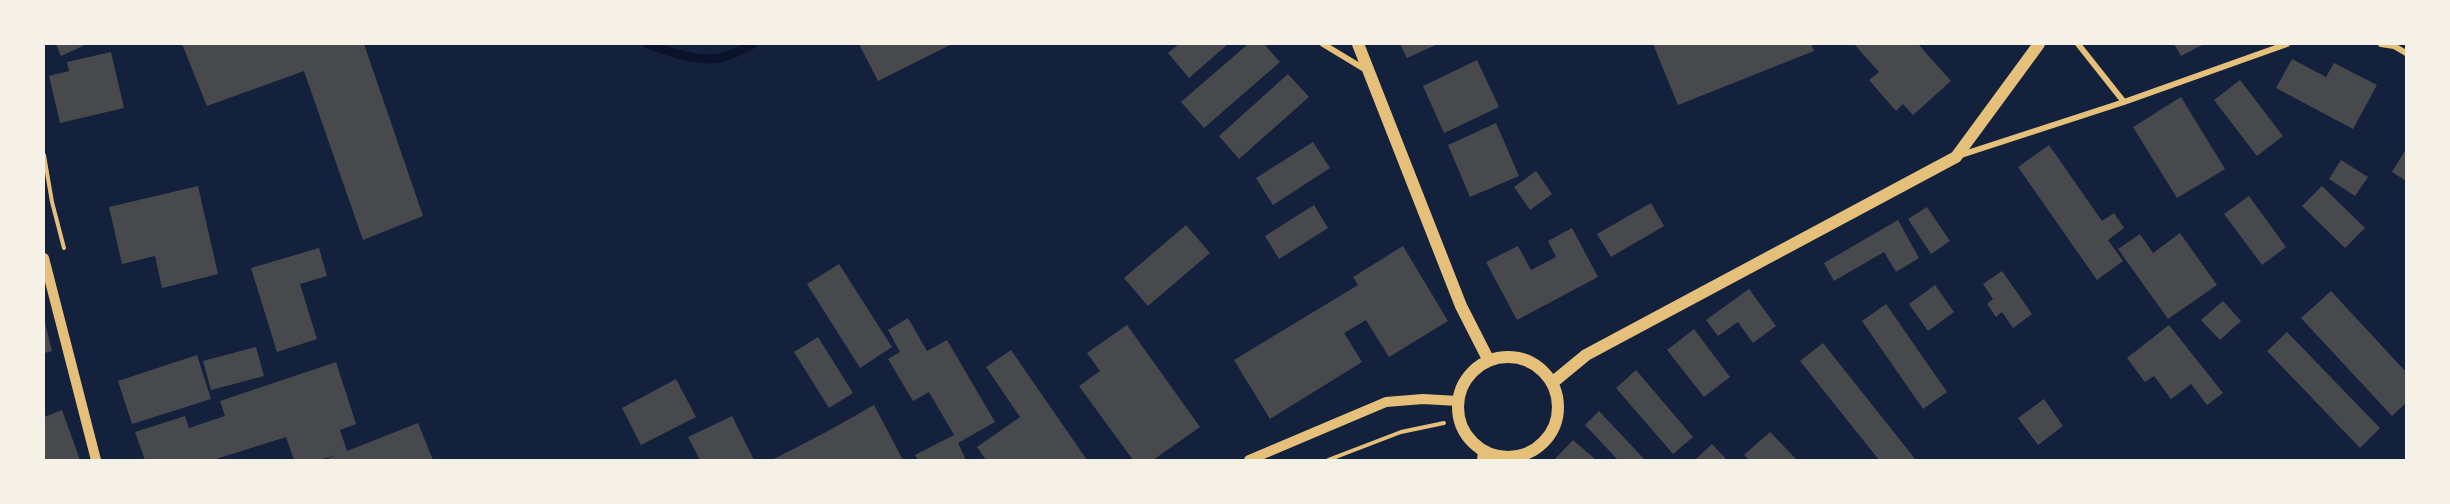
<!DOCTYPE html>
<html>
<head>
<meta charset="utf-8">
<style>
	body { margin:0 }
	#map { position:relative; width:2450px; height:504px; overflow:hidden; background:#14213d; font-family:Raleway,sans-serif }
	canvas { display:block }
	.frame { position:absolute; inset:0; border:45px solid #f6f1e7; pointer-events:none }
</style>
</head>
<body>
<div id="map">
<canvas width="2450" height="504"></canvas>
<div class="frame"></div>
</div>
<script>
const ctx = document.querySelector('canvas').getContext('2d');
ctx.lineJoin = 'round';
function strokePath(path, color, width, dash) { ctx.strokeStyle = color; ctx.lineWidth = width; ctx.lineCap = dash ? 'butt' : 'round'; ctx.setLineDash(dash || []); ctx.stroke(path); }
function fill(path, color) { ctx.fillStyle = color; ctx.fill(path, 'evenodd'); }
strokePath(new Path2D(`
	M648,44C671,52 703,65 727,56C736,53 745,48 753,44`), '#0b132b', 9);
fill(new Path2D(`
	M56,44H87L61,56Z
	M182,44H364L423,216L363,240L304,71L207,106Z
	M859,44H952L878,81Z
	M1179,44H1228L1189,78L1168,53Z
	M1248,44H1264L1280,62L1204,128L1181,102Z
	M1400,44H1438L1407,58Z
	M1653,44H1811L1814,51L1678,105Z
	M1854,44H1918L1951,81L1913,115L1903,104L1896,111L1869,80L1879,72Z
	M2174,44H2204L2181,56Z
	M111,52L124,108L60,123L49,76L69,71L67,62Z
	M2292,59L2326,77L2334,63L2377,85L2353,129L2276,88Z
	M1477,60L1499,107L1444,133L1423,86Z
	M1288,74L1309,97L1239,159L1219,136Z
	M2240,80L2283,136L2257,156L2214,100Z
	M2181,97L2225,169L2177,198L2133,127Z
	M1496,123L1519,176L1470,197L1448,145Z
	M1313,142L1330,168L1273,205L1256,178Z
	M2049,145L2102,221L2114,213L2124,228L2108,240L2123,261L2097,280L2018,167Z
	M2406,149V181L2392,172Z
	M2341,160L2368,177L2355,196L2329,179Z
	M1536,171L1552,194L1530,210L1514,187Z
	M198,186L218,274L162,288L155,256L122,264L109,207Z
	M2322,186L2365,228L2345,248L2302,206Z
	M2249,196L2286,247L2262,265L2224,214Z
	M1651,203L1664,226L1611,257L1597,234Z
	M1314,205L1328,228L1279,259L1265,236Z
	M1927,207L1950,241L1931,254L1908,219Z
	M1898,220L1919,258L1896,272L1884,252L1834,281L1824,263Z
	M1186,225L1210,253L1148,306L1124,278Z
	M1572,228L1598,277L1517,320L1486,262L1518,246L1531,270L1556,257L1548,241Z
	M2180,233L2217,285L2168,319L2118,249L2140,234L2153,253Z
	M1403,246L1448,321L1389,357L1366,320L1344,333L1362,362L1270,419L1234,360L1358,285L1353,277Z
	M319,248L327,276L300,284L317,339L277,352L251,268Z
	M839,264L892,347L860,368L807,284Z
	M2002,271L2032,314L2013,328L2002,312L1996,317L1987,304L1993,299L1983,284Z
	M1935,285L1954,312L1928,331L1909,304Z
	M1749,289L1776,326L1753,343L1738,322L1718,336L1706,320Z
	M2331,291L2406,372V403L2392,416L2301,318Z
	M2223,301L2241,321L2220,340L2201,320Z
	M1886,304L1947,392L1923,409L1862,321Z
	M908,318L927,351L947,340L995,422L958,443L966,460H918L915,455L954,435L929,392L913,401L888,359L900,352L888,330Z
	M44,319L52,351L44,353Z
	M1127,325L1200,427L1153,460H1133L1079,386L1100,371L1087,353Z
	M2169,325L2223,393L2207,405L2191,384L2171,399L2154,376L2145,382L2127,358Z
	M1694,329L1730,377L1704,397L1667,350Z
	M2287,332L2380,428L2360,448L2267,351Z
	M818,337L853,393L829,408L794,352Z
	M1823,343L1916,460H1879L1800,361Z
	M256,347L264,376L211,390L203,361Z
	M1011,350L1087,460H986L977,447L1020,417L986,367Z
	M197,355L211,399L132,424L118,381Z
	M336,362L356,424L340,430L347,451L418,423L433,460H324L337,455L319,460H294L286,437L213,460H145L135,432L185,416L189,428L225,416L220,401Z
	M1636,370L1693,437L1673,454L1616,388Z
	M676,379L696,417L641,445L622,408Z
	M2044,399L2063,426L2038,445L2018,418Z
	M874,405L903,460H772L828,431Z
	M62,410L80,460H44V417Z
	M1599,411L1645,460H1618L1585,425Z
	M732,416L754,460H700L688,437Z
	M1770,432L1797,460H1749L1744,455Z
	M1573,440L1596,460H1554Z
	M1712,444L1727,460H1695Z`), '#48494c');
strokePath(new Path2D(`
	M44,155L52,202L64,248
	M1328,460L1401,432L1444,423`), '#e5c07b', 4);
strokePath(new Path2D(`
	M1323,44L1366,70
	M2078,44L2124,102
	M2381,44L2394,46L2406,53
	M1958,156L2124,102L2287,44
	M1499,457L1500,460`), '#e5c07b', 6);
strokePath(new Path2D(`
	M44,258L96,460
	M1249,460L1386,402L1423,399L1458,401
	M1482,460L1483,451`), '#e5c07b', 10);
strokePath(new Path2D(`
	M1358,44L1461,306L1489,361
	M1458 407a50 50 0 1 1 100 0a50 50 0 1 1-100 0Z
	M1552,383L1586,355L1956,157L2039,44`), '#e5c07b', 12);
</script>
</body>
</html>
